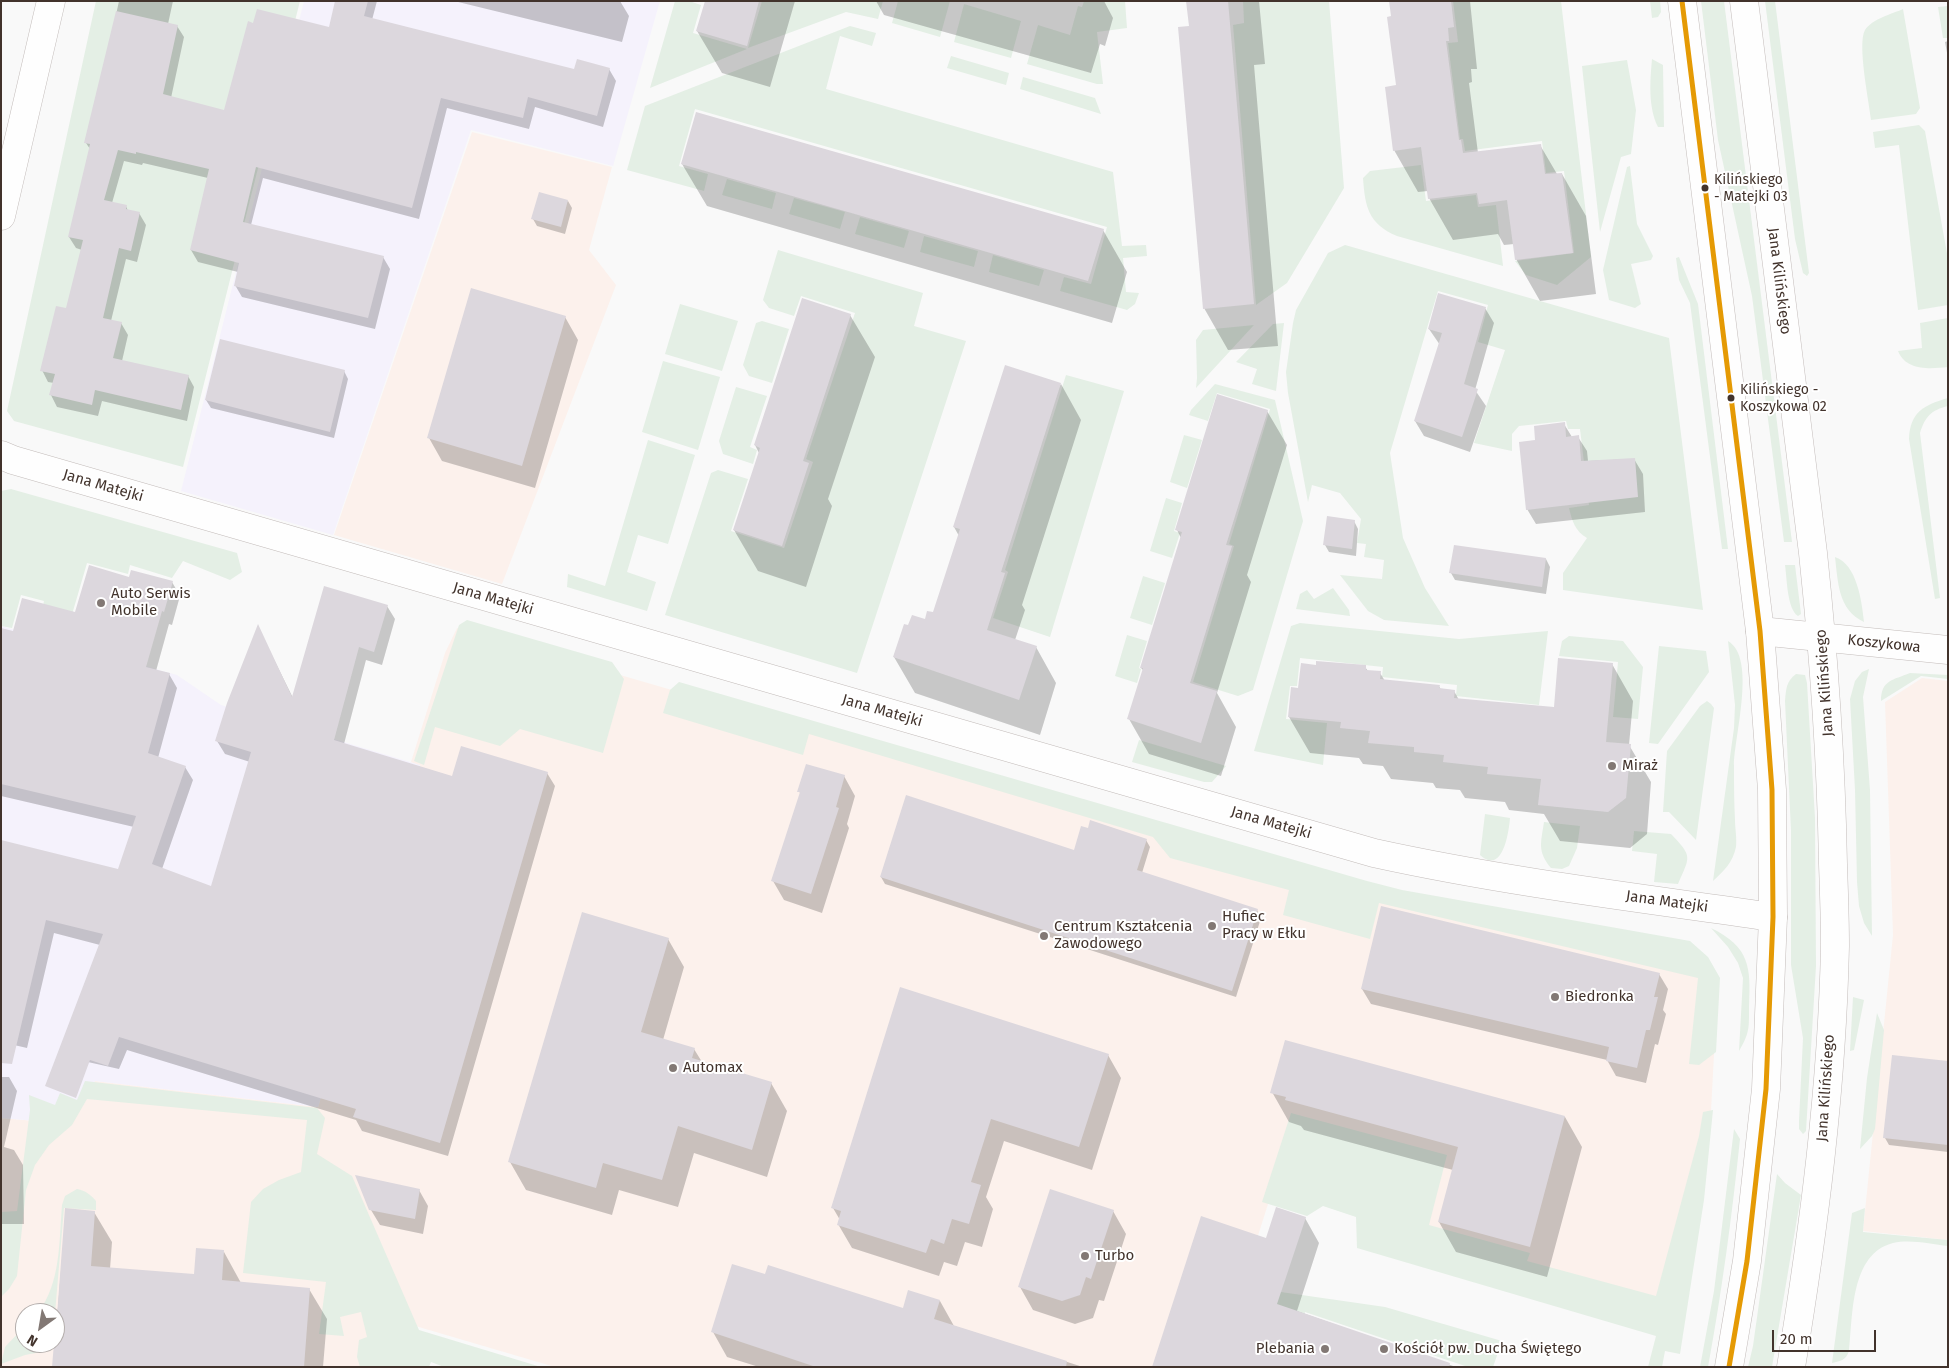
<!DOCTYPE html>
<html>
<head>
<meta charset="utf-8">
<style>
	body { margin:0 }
	#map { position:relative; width:1949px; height:1368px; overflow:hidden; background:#f9f9f9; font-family:"Fira Sans",sans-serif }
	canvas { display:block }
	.frame { position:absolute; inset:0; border:2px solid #42332c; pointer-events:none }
	.north { position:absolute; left:15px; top:1303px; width:50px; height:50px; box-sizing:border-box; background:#fff; border:1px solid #b3adab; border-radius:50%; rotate:212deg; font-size:14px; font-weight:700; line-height:20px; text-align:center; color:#42332c }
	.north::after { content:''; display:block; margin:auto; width:18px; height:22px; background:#827874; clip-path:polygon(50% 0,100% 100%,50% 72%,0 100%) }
	.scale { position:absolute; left:1772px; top:1330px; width:104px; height:22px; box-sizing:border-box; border:2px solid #42332c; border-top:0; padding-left:6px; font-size:15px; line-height:18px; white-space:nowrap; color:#42332c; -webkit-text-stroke:4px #fff; paint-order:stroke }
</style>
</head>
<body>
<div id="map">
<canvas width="1949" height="1368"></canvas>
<div class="frame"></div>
<div class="north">N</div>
<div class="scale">20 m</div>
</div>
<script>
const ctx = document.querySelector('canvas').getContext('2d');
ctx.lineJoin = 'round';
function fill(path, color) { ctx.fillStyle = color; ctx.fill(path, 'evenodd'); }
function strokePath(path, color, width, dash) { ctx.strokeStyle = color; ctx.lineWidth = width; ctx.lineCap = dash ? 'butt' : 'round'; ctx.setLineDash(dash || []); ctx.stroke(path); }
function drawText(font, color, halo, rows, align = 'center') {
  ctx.font = font + ' "Fira Sans",sans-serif'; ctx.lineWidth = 4; ctx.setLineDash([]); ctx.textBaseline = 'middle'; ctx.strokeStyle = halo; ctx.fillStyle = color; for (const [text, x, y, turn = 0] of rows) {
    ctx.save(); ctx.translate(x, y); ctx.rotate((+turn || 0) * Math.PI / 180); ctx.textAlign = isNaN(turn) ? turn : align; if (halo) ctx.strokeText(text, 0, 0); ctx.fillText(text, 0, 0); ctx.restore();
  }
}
fill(new Path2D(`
	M472,132L612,167L589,250L616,285L502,584L334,535Z
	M457,628L672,690L1718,979L1711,1111L1684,1323L1410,1243L1288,1141L1242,1286L1189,1367H555L412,1325L401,1367H1V1118L71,1124L95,1081L318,1107L420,766L411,762L445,653ZM25,1313H55V1343H25Z
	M1922,678L1948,681V1240L1863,1231L1893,935L1885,702Z`), '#fcf1ec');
fill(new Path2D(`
	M304,1H660L613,166L471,130L333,535L181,491Z
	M1,626L177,675L221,705L420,765L318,1107L95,1081L71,1124L1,1118Z`), '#f5f2fc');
fill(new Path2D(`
	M96,1H300L183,467L14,421L7,411Z
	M675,1H689L701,5L693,33L747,49L650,88Z
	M762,1H883L878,19L846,12L748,48Z
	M898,1H950L940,37L892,23Z
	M1084,1H1125L1127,28L1097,32L1103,84H1097L1027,64L1038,25L1070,35L1078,6L1082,7Z
	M1243,1H1329L1344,188L1287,283L1256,305L1233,25L1244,23Z
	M1453,1H1561L1591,257L1557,285L1526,275L1515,261L1574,253L1564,171L1546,173L1542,141L1465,151L1463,139H1460L1448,43L1458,42Z
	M1650,1H1660L1661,12L1658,17L1652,18Z
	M1701,1H1724L1792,542H1784L1752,296L1718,140Z
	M1765,1H1775L1809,273L1807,276L1803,273L1795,239Z
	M964,4L1021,21L1011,58L954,42Z
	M1948,6V38H1943L1938,7Z
	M1903,9L1920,108L1916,114L1871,120C1869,101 1857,44 1865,30C1872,19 1892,14 1903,9Z
	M850,26L876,33L872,46L840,36L826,89L1113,172L1122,246L1146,245L1147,256L1123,258L1126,292L1139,293L1135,304L1127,310L1060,291L1064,277L1091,284L1107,227L695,109L679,166L708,174L704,191L627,170L645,106Z
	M951,56L1009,73L1006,85L947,68Z
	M1652,59L1663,65L1664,127H1658C1648,107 1650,81 1652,59Z
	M1627,60L1636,110L1631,154L1621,157L1600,232L1582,66Z
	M1023,77L1095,98L1101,114L1020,89Z
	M1919,125L1925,131L1948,259V305L1918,310L1899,145L1875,148L1873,132Z
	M1421,165L1426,201L1476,195L1478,207L1496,205L1503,266L1397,236C1368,224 1365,206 1363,178L1370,171Z
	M1630,166L1637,224L1653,256L1651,260L1631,264L1641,304L1635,308L1609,300L1603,270L1627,167Z
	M727,179L776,193L772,209L722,195Z
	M794,198L845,212L840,229L789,214Z
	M860,217L909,231L904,248L855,234Z
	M924,236L978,251L974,267L920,252Z
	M1345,245L1669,338L1703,610L1563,590V573L1587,538C1575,531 1572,521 1569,508L1589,505L1580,429H1568L1566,421L1519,426L1512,434V451L1474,443L1505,350L1478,342L1488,305L1438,291L1390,453L1403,538L1425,588L1449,626L1384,620L1368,611L1340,575L1382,579L1384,560L1364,557L1366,544L1357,543L1361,519L1340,493L1312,485L1308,502L1288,393L1286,372L1293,323L1296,310L1328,253Z
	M778,250L923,293L914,326L966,341L857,673L665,615L711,473L718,470L748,479L731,531L784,548L813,462L806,459L855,313L801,296L794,316L769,308L763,300Z
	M993,255L1044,270L1039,286L989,272Z
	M1679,257L1698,304L1728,549H1722L1690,303L1679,280L1676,258Z
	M680,304L738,321L722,371L665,354Z
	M1948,318V367C1930,369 1906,371 1898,351L1922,348L1920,323Z
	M762,321L789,329L772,383L749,376L743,365L756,323Z
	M1284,323L1276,391L1252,384L1257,369L1236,362L1273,324Z
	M1254,325L1196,388L1197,378L1196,340L1203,330Z
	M663,361L720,377L698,450L642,432Z
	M1066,375L1124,391L1050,637L993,618L1008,572L1005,570Z
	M1215,384L1275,400L1303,521L1253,690L1238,696L1193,682L1234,546L1229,544L1270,409L1217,393L1208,421L1189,415L1191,410Z
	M736,387L767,396L750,447L757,450L753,464L723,454L719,441Z
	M1948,398V406C1931,410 1925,417 1920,433L1940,598L1935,599L1909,439C1910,412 1924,405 1948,398Z
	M1184,435L1202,440L1187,488L1170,482Z
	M648,440L695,455L668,544L638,535L627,572L656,582L647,611L567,587L568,574L605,586Z
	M11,489L237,553L242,572L230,580L183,561L172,578L130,565L128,574L87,563L64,642L36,635L44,601L21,595L12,628L1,626V491Z
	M1166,498L1182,503L1174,531L1180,533L1172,558L1150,551Z
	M1835,557C1857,564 1862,602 1864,622C1838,610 1838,582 1835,557Z
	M1785,565H1795L1801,614L1798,616C1787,609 1787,578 1785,565Z
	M1143,576L1165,583L1152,625L1130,618Z
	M1333,588L1349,610L1350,616L1296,609L1300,594L1307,590L1314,599Z
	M467,620L612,662L624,679L603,753L520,729L500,746L435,727L424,765L414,761L459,625Z
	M1300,623L1459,639L1548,631L1539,705L1456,696L1457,685L1382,677L1383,667L1300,658L1297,686H1290L1286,719L1327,723L1323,765L1254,751L1291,626Z
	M1127,635L1147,641L1139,668L1141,669L1137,683L1115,676Z
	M1569,636L1623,641L1643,667L1638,719L1613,717L1618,662L1559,656L1562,641Z
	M1728,641C1757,658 1734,737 1734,766C1734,784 1734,802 1735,820C1735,828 1737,838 1736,847C1733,862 1724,871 1713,881L1734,728L1735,705Z
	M1659,646L1706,651L1709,672L1658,744L1649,743Z
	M1869,669L1863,697L1870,790L1872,936L1864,923L1859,906L1857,882L1855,790L1850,699L1855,681L1862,672Z
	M1910,673L1948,675V679L1921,676L1881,701C1881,680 1893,680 1910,673Z
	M1796,674L1805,675L1807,683L1815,818L1816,966L1806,1131L1803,1134L1799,1129V1121L1803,1038L1791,965V831L1785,701C1786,690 1786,681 1796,674Z
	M679,682L1367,881L1402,890L1690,941L1708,957L1720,978L1716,1052L1699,1065L1689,1064L1698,978L1379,903L1370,939L1283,915L1289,890L1170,858L1153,837L809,734L803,755L663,713L670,690Z
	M1707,701L1711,704L1714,708L1696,840L1669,812H1663L1667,751L1700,706Z
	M1139,740L1226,766L1212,782H1204L1132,762Z
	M1485,814L1510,818C1509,831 1503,876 1480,855Z
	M1544,822L1580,826L1577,848L1569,866L1562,869L1551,868C1537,851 1541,843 1544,822Z
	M1634,831L1671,834C1693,857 1690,856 1678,884L1654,882L1657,854L1632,851Z
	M1711,928C1750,947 1751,967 1749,1007C1749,1027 1750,1033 1739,1051L1743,978L1738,963L1728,947Z
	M1853,997L1864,1000L1854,1050L1850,1051Z
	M1877,1013L1884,1030L1875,1129L1872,1136L1860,1149L1867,1078Z
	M85,1081L317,1108L325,1118L317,1154L352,1176L419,1330L541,1367H444L431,1362L429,1367H360L357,1357L359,1340L367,1337L361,1312L340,1317L344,1336L319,1334L326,1282L243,1273L251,1202L263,1189L279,1180L301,1172L307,1120L87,1099L72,1125L49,1145L35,1165L26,1190L17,1276L9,1289L1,1297V1212L17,1211L30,1110L29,1095L55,1105L60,1093L77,1100Z
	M1713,1110L1704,1200L1680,1354L1665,1351L1662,1367H1648L1656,1336L1357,1248L1356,1217L1323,1206L1307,1216L1262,1202L1291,1113L1447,1155L1429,1225L1530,1253L1527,1261L1656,1296L1699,1136L1703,1112Z
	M1734,1129L1740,1139C1732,1216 1722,1291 1708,1367H1700L1714,1291Z
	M1777,1174L1785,1183L1801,1195L1772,1367H1748L1753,1346Z
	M77,1189C86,1191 90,1194 96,1201V1210L64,1208L55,1313H38C61,1282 59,1242 62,1205L65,1196Z
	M1865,1208L1863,1232L1948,1240V1246C1931,1244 1910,1239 1893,1243C1850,1254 1853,1316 1849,1351C1846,1360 1841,1361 1832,1363L1852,1213Z
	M1248,1280L1281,1292L1385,1307L1502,1341L1493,1367H1468L1305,1312L1288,1367Z
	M25,1326V1343H52V1350L25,1355L1,1364L5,1347Z`), '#e4efe5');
fill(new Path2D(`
	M119,1H173L168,24L177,26L184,37L171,98L225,111L330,28L336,1H377L372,20L575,71L609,69L616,81L603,127L535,107L529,129L447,108L419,219L263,178L251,225L383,257L390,269L375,329L242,297L235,285L238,272L198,262L191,250L208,178L143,163L142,165L124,161L112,203L126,206L128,211L139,213L146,225L137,262L126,259L111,321L121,323L128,335L122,361L188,376L194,387L187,421L102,401L98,416L57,407L51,395L54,383L48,382L42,370L67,310L82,250L76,248L69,237L90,149L86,143L98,99Z
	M454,1H620L629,16L622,42Z
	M706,1H795L770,87L722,73L697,31Z
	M876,1H1104L1113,18L1105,46L1100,44L1091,73L884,15Z
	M1188,1H1259L1265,64L1254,65L1278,346L1228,350L1204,308Z
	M1391,1H1470L1477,69H1471L1472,82L1469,83L1478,153L1540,145L1557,174H1562L1586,216L1596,294L1540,301L1516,259L1514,244L1504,245L1498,234L1453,240L1429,198L1428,191L1418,192L1394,150L1397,86Z
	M1948,41V58L1945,42Z
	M682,164L1103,230L1127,272L1112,323L707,206Z
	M568,201L572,208L565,234L537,226L533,219Z
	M1485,308L1494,323L1475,390L1486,406L1470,452L1424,436L1415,421L1440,345L1429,329Z
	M850,315L875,357L828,499L832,506L806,587L758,571L734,530L759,453L755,445Z
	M565,317L578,340L535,488L442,461L429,438Z
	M344,371L348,379L334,438L211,408L206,400Z
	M1061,384L1081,420L1022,605L1025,610L1015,640L1036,647L1056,683L1040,735L915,693L894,657L909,627L926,621L934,614L959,536L954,527Z
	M1267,411L1287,445L1247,575L1251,582L1217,693L1236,727L1221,776L1149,754L1129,719L1144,671L1141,668L1181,538L1177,530Z
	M1564,424L1572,437H1578L1587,451L1588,461L1634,459L1643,474L1645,512L1536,524L1527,509Z
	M1354,521L1358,529L1356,556L1329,552L1325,545Z
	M1546,559L1550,567L1546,594L1455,580L1451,573Z
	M130,578L172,582L180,596L172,625L169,624L156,671L169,674L177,688L158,758L185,767L193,780L162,869L212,888L250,762L225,754L217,741L258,627L293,698L387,606L395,619L382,665L366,660L344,744L453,777L547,773L555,786L448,1156L362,1131L356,1120L127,1050L119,1069L70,1058L100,945L54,933L27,1048L1,1042V841L119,871L134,827L1,796V630L14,633L76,613Z
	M1612,664L1633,701L1629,745L1651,782L1647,834L1630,848L1560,841L1544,814L1509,810L1505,802L1465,798L1460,790L1436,788L1433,783L1391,779L1383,766L1363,764L1359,758L1310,753L1289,717L1292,689L1300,690L1365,667L1368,671L1380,673L1385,681L1439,686L1441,690L1454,691L1459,700L1555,709Z
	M844,776L855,796L847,824L849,828L822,913L784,900L773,881L801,795L799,791Z
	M1146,840L1150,847L1142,873L1257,910L1261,918L1236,997L885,884L881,877L1074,851Z
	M668,939L684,967L663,1040L694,1049L702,1062L771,1083L787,1111L767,1177L694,1153L678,1207L619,1190L612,1215L526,1190L510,1162Z
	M1659,974L1668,989L1663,1010L1666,1014L1658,1045L1655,1044L1646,1083L1616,1076L1607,1060L1371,1004L1362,989Z
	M901,989L1108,1055L1121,1078L1092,1170L1004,1141L986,1197L993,1209L982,1247L965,1242L957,1266L944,1262L939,1276L852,1248L838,1224L840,1220L833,1208Z
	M1948,1062V1152L1889,1145L1885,1138Z
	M1,1077H9L17,1091L4,1147L14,1150L23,1165L24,1224H1Z
	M1272,1092L1565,1117L1582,1147L1547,1277L1456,1252L1439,1222L1453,1170L1304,1130L1301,1126L1289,1122Z
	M419,1190L428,1206L423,1234L380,1225L371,1210Z
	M66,1210L94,1212L112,1242L110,1269L195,1276L224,1252L241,1283L309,1289L327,1319L323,1367H53Z
	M1113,1211L1126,1234L1104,1301L1099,1300L1093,1318L1075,1324L1033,1310L1020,1287Z
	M1305,1218L1319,1243L1297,1311L1456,1367H1153L1267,1240Z
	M766,1276L904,1309L940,1301L954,1326L1083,1367H759L727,1357L713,1332Z`), '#0003');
fill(new Path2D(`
	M335,1H368L364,16L574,69L577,59L610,68L597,116L528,97L523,118L441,98L412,208L256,167L243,222L384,256L368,318L234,286L239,263L190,250L209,169L136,152V154L118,150L104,200L127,205L126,209L140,212L131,251L119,248L103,318L122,322L113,358L189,375L181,410L95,390L92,405L49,395L55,374L40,371L56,306L66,308L83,240L68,237L90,144L84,143L116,11L178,25L163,94L224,110L248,21L253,23L257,9L329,27Z
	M705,1H759L747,46L696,31Z
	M1186,1H1228L1254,304L1203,309L1178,27L1189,26Z
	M1389,1H1451L1454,27L1448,28L1449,41H1446L1459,140H1461L1463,153L1541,144L1545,174L1562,173L1573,253L1515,260L1507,200L1479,204L1477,193L1428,199L1421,147L1393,151L1385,87L1396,85L1387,17L1391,16Z
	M696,112L1104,229L1088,281L681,164Z
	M539,192L568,200L561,227L531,219Z
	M471,288L566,316L522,466L427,438Z
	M1438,293L1486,307L1464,384L1478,389L1462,437L1414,421L1442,333L1428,329Z
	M802,298L851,314L803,461L809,463L782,546L733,530L760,448L754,445Z
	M220,339L345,370L330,432L205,400Z
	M1005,365L1061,383L1001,572L1005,573L987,630L1037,646L1019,700L893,657L904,624L908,625L912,615L925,619L927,611L933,612L960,529L953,527Z
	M1217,394L1268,410L1226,545L1232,546L1190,683L1217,691L1201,743L1127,719L1143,668H1140L1182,532L1175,530Z
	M1565,422L1566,437L1579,435L1581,461L1635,458L1638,497L1526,510L1519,442L1535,440L1534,426Z
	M1327,516L1355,520L1352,549L1323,545Z
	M1454,545L1546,558L1542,587L1449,573Z
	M89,565L129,577L131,570L173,581L164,612L162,611L146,667L170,673L148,753L186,766L152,864L211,886L251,752L215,741L227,703L258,624L292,697L324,586L388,605L374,652L359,647L334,740L452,776L461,746L548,772L440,1143L353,1117L356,1109L119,1037L108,1066L90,1060L76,1098L45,1086L103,934L46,920L12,1064L1,1063V840L118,869L136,816L1,784V628L13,631L22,598L75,612Z
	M1558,658L1613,663L1606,742L1631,744L1626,798L1608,812L1538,805L1541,779L1487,774L1488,767L1443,762L1444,755L1414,752V747L1368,743L1370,731L1340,728L1341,722L1288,717L1291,687L1298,688L1301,663L1316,665V661L1366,665V670L1381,671L1380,679L1440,685L1439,688L1455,690L1454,698L1554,707Z
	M806,764L845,775L836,807L839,808L811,894L771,881L800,792H797Z
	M906,795L1074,850L1081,826L1088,828L1090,820L1147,839L1137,870L1258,909L1232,991L880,877Z
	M1381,906L1660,973L1654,997H1658L1650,1030H1646L1637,1068L1606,1061L1609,1047L1361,989Z
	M582,912L669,938L641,1032L695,1048L692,1058L772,1082L752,1150L678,1126L662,1180L603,1163L596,1188L508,1162Z
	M900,987L1109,1054L1079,1147L991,1119L971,1182L981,1185L969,1224L952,1219L944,1244L931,1239L926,1253L837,1225L841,1211L831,1208Z
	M1285,1040L1565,1116L1530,1247L1438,1222L1458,1147L1285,1100L1286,1097L1270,1093Z
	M1892,1055L1948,1061V1145L1883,1138Z
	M355,1175L420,1189L415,1219L369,1210Z
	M1050,1189L1114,1210L1091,1279L1086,1277L1080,1295L1062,1301L1018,1287Z
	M1276,1207L1306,1217L1277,1304L1450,1363L1449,1367H1152L1201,1216L1266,1238Z
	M65,1208L95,1211L91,1266L194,1274L196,1248L224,1250L222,1280L310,1288L304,1367H52L54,1343H55Z
	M732,1264L765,1274L768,1265L903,1308L908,1290L940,1300L934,1319L1067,1361L1066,1367H816L711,1332Z`), '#dcd7dd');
const minor = new Path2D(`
	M1,216L51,1
	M1,455L13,460L1374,853C1506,882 1640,898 1773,917
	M1760,631L1948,650`);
const tertiary = new Path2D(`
	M1682,1L1760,631L1772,790L1773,917L1766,1089L1747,1261L1729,1367
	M1744,1L1813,553C1824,657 1831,759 1833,864C1834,892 1835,919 1835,946C1832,1088 1814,1228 1791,1367`);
strokePath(minor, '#c3bcba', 29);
strokePath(tertiary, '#c3bcba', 29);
strokePath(minor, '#fefefe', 28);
strokePath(tertiary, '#fefefe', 28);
strokePath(new Path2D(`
	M1682,1L1760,631L1772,790L1773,917L1766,1089L1747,1261L1729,1367`), '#e59a04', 5);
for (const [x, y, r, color] of [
	[1705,188,4.5,"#42332c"],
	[1731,398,4.5,"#42332c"],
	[101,603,5,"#827874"],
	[1612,766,5,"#827874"],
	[1212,926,5,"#827874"],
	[1044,936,5,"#827874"],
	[1555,997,5,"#827874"],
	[673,1068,5,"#827874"],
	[1085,1256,5,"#827874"],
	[1325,1349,5,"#827874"],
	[1384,1349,5,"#827874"]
]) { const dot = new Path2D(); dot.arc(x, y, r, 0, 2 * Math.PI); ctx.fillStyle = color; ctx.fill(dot); strokePath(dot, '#fff', 2); }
drawText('14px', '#42332c', '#fff', [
	["Kilińskiego",1714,180],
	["- Matejki 03",1714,197],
	["Kilińskiego -",1740,390],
	["Koszykowa 02",1740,407]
], 'left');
drawText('15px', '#42332c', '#fff', [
	["Jana Kilińskiego",1779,281,83],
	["Jana Matejki",103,486,16],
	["Jana Matejki",493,599,16],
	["Koszykowa",1884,644,6],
	["Jana Kilińskiego",1825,683,-94],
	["Jana Matejki",882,711,16],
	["Jana Matejki",1271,823,16],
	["Jana Matejki",1667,902,8],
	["Jana Kilińskiego",1826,1088,-86]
]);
drawText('15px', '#42332c', '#fff', [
	["Auto Serwis",111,594],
	["Mobile",111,611],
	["Miraż",1622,766],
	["Hufiec",1222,917],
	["Pracy w Ełku",1222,934],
	["Centrum Kształcenia",1054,927],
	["Zawodowego",1054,944],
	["Biedronka",1565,997],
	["Automax",683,1068],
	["Turbo",1095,1256],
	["Plebania",1315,1349,"right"],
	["Kościół pw. Ducha Świętego",1394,1349]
], 'left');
</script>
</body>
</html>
